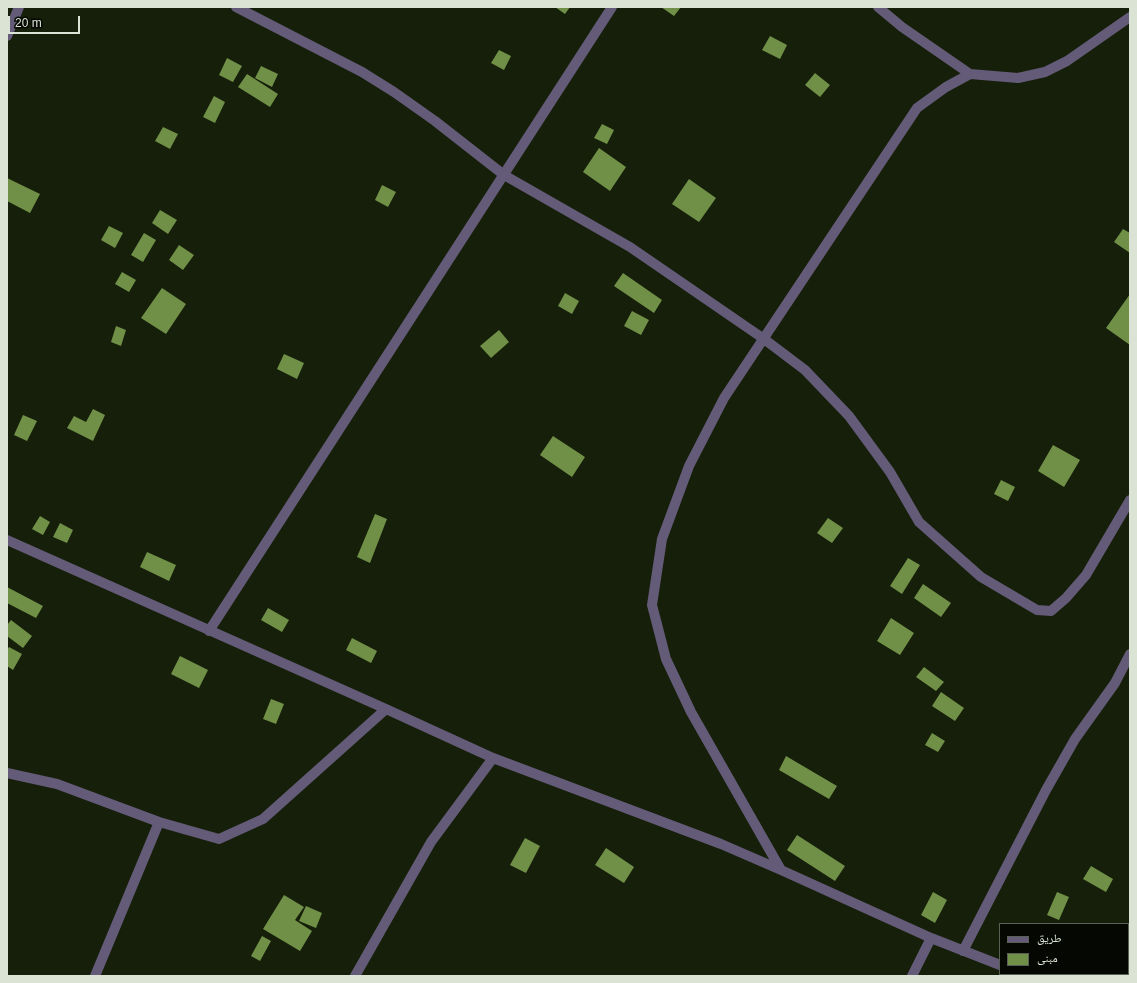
<!DOCTYPE html>
<html>
<head>
<meta charset="utf-8">
<style>
	body { margin:0 }
	#map { position:relative; width:1137px; height:983px; overflow:hidden; background:#161f09; font-family:Helvetica,"Noto Naskh Arabic",sans-serif }
	canvas { display:block }
	.frame { position:absolute; inset:0; border:8px solid #dbe3d4; pointer-events:none }
	.legend { position:absolute; left:999px; top:923px; width:130px; height:52px; box-sizing:border-box; background:#050802; border:1px solid #5b6056; margin:0; padding:5px 7px; list-style:none; font-size:12px; color:#dbe3d4 }
	.legend li { display:flex; align-items:center; gap:8px; height:20px }
	.legend b { width:20px; border:1px solid #5b6056 }
	.scale { position:absolute; left:8px; top:16px; width:72px; height:18px; box-sizing:border-box; border:2px solid #dbe3d4; border-top:0; padding-left:5px; font-size:12px; line-height:14px; white-space:nowrap; color:#dbe3d4; -webkit-text-stroke:3px #050802; paint-order:stroke }
</style>
</head>
<body>
<div id="map">
<canvas width="1137" height="983"></canvas>
<div class="frame"></div>
<ul class="legend">
<li><b style="height:5px;background:#635b78"></b>طريق</li>
<li><b style="height:11px;background:#709048"></b>مبنى</li>
</ul>
<div class="scale">20 m</div>
</div>
<script>
const ctx = document.querySelector('canvas').getContext('2d');
ctx.lineJoin = 'round';
function fill(path, color) { ctx.fillStyle = color; ctx.fill(path, 'evenodd'); }
function strokePath(path, color, width, dash) { ctx.strokeStyle = color; ctx.lineWidth = width; ctx.lineCap = dash ? 'butt' : 'round'; ctx.setLineDash(dash || []); ctx.stroke(path); }
fill(new Path2D(`
	M555,7H570L565,14Z
	M661,7H681L674,16Z
	M770,36L787,45L780,59L762,50Z
	M499,50L511,56L504,70L491,63Z
	M227,58L242,66L233,82L219,75Z
	M261,66L278,74L272,87L255,78Z
	M815,73L830,85L820,97L805,85Z
	M247,74L278,94L270,107L238,87Z
	M214,96L225,102L215,123L203,117Z
	M602,124L614,130L607,144L594,138Z
	M163,127L178,134L170,149L155,141Z
	M599,148L626,167L610,191L583,172Z
	M7,178L40,194L30,213L7,201Z
	M689,179L716,198L699,222L672,204Z
	M382,185L396,192L388,207L375,200Z
	M160,210L177,220L168,234L152,223Z
	M109,226L123,233L115,248L101,240Z
	M1123,229L1130,233V253L1114,242Z
	M144,233L156,240L143,262L131,255Z
	M179,245L194,255L183,270L169,260Z
	M122,272L136,280L129,292L115,284Z
	M623,273L662,300L654,313L614,286Z
	M162,288L186,304L166,334L141,318Z
	M565,293L579,301L572,314L558,306Z
	M1130,294V345L1106,328Z
	M632,311L649,320L641,335L624,326Z
	M116,326L126,330L121,346L111,342Z
	M499,330L509,342L491,358L480,346Z
	M284,354L304,363L297,379L277,369Z
	M93,409L105,415L93,441L67,428L74,416L86,422Z
	M23,415L37,421L27,441L14,435Z
	M553,436L585,457L572,477L540,455Z
	M1053,445L1080,460L1064,487L1038,471Z
	M1001,480L1015,487L1008,501L994,494Z
	M375,514L387,519L370,563L357,557Z
	M40,516L50,522L43,535L32,529Z
	M828,518L843,528L832,543L817,533Z
	M60,523L73,530L67,543L53,537Z
	M147,552L176,565L169,581L140,567Z
	M908,558L920,565L902,594L890,586Z
	M923,584L951,603L941,617L914,598Z
	M7,587L43,606L36,618L7,603Z
	M268,608L289,620L282,632L261,620Z
	M891,618L914,633L900,655L877,641Z
	M11,620L32,636L23,648L7,636V625Z
	M352,638L377,651L371,663L346,650Z
	M9,647L22,654L13,670L7,666V650Z
	M180,656L208,670L199,688L171,674Z
	M924,667L944,682L936,691L916,677Z
	M941,692L964,708L955,721L932,706Z
	M271,699L284,704L276,724L263,719Z
	M932,733L945,741L938,752L925,745Z
	M786,756L837,786L829,799L779,770Z
	M797,835L845,866L835,881L787,850Z
	M525,838L540,846L526,873L510,865Z
	M606,848L634,867L624,883L595,865Z
	M1091,866L1113,879L1106,892L1083,879Z
	M933,892L947,900L935,923L921,915Z
	M1057,892L1069,897L1059,920L1047,915Z
	M284,895L304,907L295,920L312,931L300,951L263,929Z
	M306,906L322,913L316,928L299,921Z
	M262,936L271,941L260,961L251,956Z
	M1086,974H1107L1106,976H1089Z`), '#709048');
strokePath(new Path2D(`
	M236,7L362,72L394,92L435,121L504,175L630,247L764,339L805,370L849,416L890,472L919,522L981,577L1037,610L1051,611L1066,598L1086,575L1130,500
	M878,7L902,27L970,74
	M7,36L19,7
	M7,540L386,709L493,758L721,844L781,870L931,938L1000,965
	M209,631L612,7
	M7,773L57,784L159,822L219,839L263,819L386,709
	M781,870L691,712L666,659L652,605L662,539L689,466L724,398L917,108L946,87L970,74L1018,78L1045,72L1067,61L1130,17
	M963,951L1046,790L1075,739L1115,683L1130,654
	M1025,974L1030,976
	M95,976L159,822
	M355,976L431,842L493,758
	M912,976L931,938`), '#635b78', 10);
</script>
</body>
</html>
